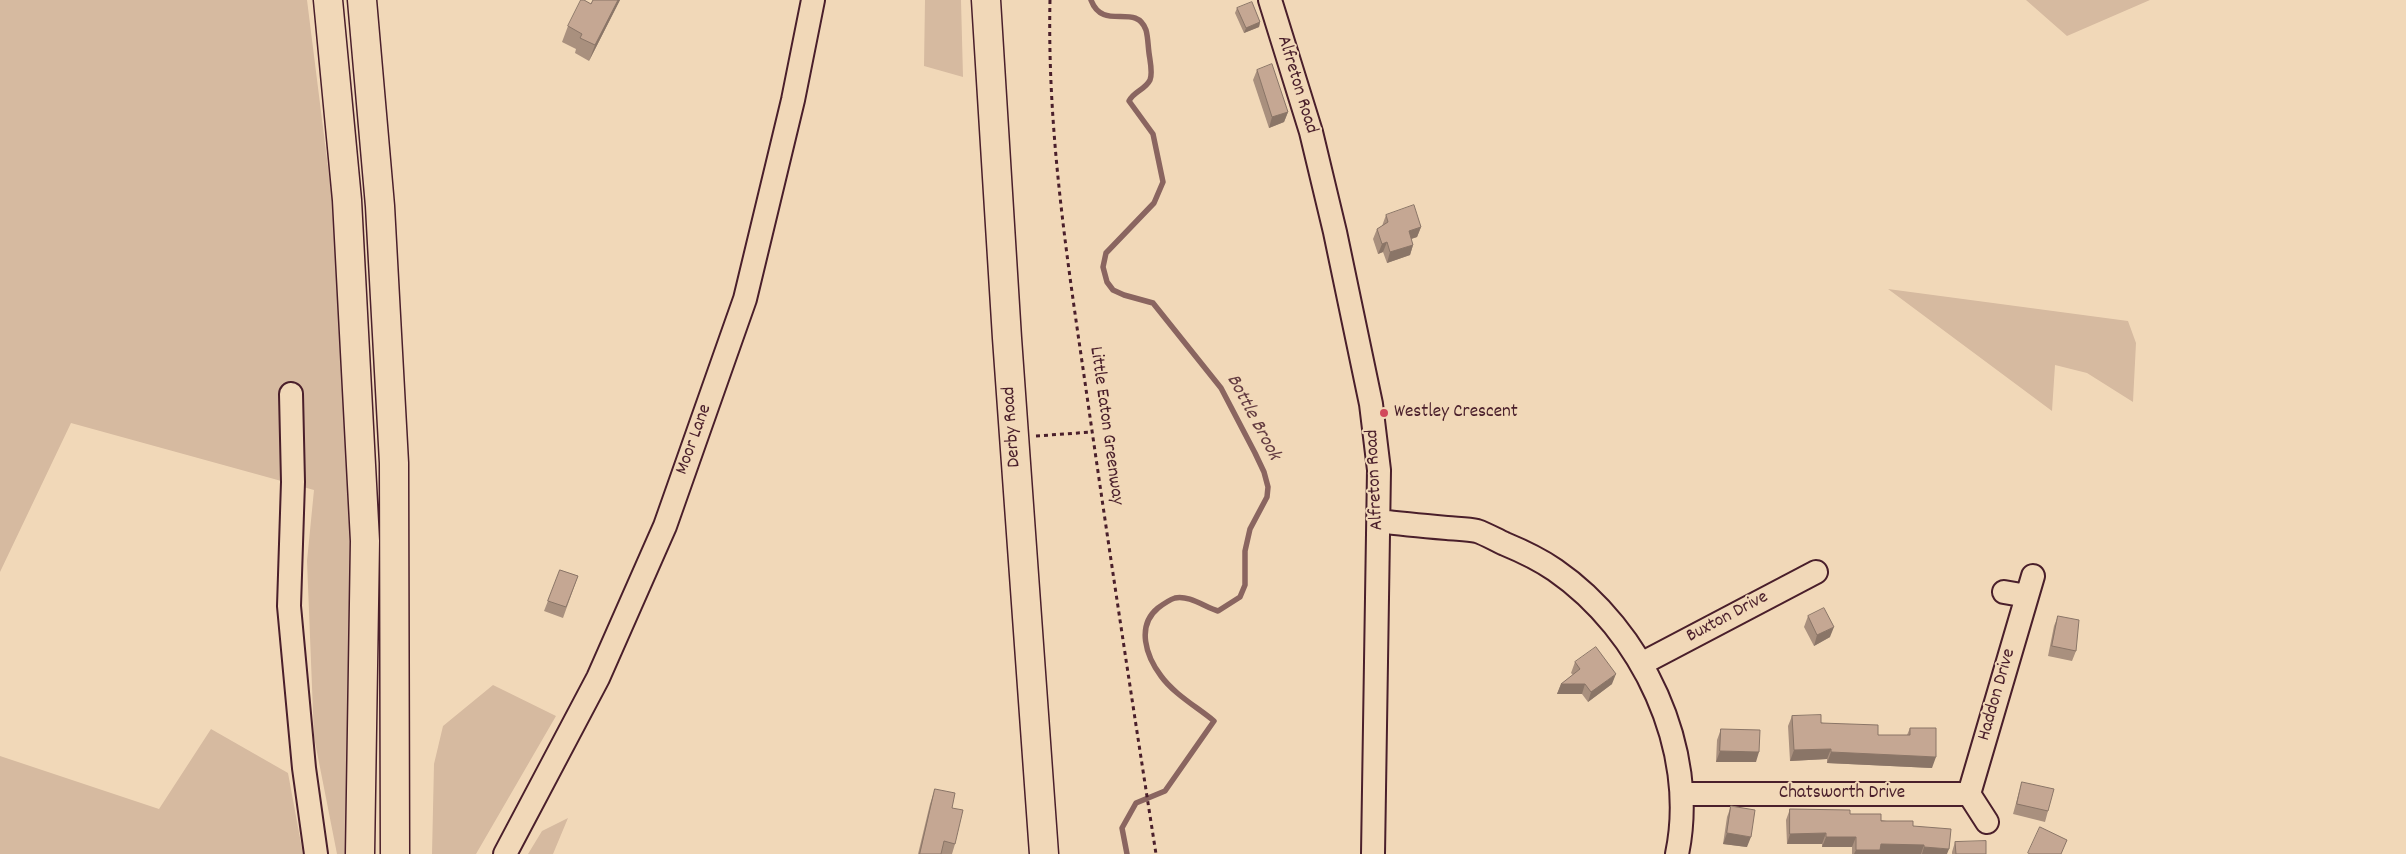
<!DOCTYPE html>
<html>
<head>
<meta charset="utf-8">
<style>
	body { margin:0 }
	canvas { display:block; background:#f1d8b8 }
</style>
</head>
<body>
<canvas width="2406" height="854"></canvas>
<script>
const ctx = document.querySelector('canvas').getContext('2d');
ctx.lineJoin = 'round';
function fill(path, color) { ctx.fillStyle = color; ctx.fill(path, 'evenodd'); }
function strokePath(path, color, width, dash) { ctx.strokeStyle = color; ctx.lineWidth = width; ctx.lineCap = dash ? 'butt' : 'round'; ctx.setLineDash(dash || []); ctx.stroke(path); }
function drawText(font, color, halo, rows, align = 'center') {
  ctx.font = font + ' Dekko,sans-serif'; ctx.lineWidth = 4; ctx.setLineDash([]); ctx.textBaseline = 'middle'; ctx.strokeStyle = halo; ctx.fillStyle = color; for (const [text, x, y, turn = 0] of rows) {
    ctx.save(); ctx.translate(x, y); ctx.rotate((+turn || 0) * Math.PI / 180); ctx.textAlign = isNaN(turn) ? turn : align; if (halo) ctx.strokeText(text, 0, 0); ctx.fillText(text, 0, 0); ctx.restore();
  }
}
fill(new Path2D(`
	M0,0H307L335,223L353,498L349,854H337L314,737L307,561L314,490L71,423L0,572Z
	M925,0H961L963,77L924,66Z
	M2026,0H2150L2067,36Z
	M1888,289L2128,321L2136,343L2133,402L2087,373L2055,365L2052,411Z
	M493,685L556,716L476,854H432L434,764L443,726Z
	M211,729L288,773L303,854H0V756L159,809Z
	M568,818L553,854H528L542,831Z`), '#d6baa0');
strokePath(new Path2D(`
	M1091,0C1103,32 1136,2 1146,30C1148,37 1148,46 1149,53C1150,61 1153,73 1150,80C1145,90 1134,91 1129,101L1153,134L1163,182L1154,203L1106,253L1103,267L1107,282L1113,290L1124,295L1153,303L1221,388L1255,453L1264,472L1268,487L1267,497L1250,529L1245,551V585L1240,597L1218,611C1205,607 1189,595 1175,598C1169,600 1162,605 1158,608C1136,626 1146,656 1161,676C1174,694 1197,707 1214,721L1165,791L1136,803L1122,828L1127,854`), '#8a6560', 5.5);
const minor = new Path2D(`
	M1270,0L1311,132L1335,232L1371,404L1379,470L1373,854
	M291,394L293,482L289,606L304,768L316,854
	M1379,521C1402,524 1424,526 1447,528C1457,529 1468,529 1477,531C1486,534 1496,540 1505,544C1522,551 1539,559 1555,570C1642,630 1699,749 1677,854
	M2004,592L2027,596
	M1641,664L1816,572
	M1682,794H1969L1987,822
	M1969,794L2033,576
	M505,854L598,678L665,526L745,299L793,100L813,0`);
const major = new Path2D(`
	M986,0L1007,338L1044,854`);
const highway = new Path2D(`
	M328,0L347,200L365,541L360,854
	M362,0L380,206L394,463L395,854`);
strokePath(minor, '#4a1f2b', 26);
strokePath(major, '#4a1f2b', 31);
strokePath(highway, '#4a1f2b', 31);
strokePath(new Path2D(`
	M1050,0C1047,133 1068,265 1087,396C1109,549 1132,701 1156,854
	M1036,436L1092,432`), '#4a1f2b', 3, [4, 4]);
strokePath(minor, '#f1d8b8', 22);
strokePath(major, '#f1d8b8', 28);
strokePath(highway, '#f1d8b8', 28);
fill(new Path2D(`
	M593,0H620L589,61L575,53L576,49L562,42L568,26L591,4Z
	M1237,8L1260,22L1259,27L1244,33L1235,13Z
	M1257,70L1288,112L1284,122L1269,128L1253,80Z
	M1386,215L1421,227L1417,237L1411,239L1413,245L1410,255L1387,263L1383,252L1378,254L1373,239L1377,229L1382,226Z
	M560,570L578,576L563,618L544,611Z
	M1808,616L1830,637L1814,646L1804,627Z
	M2058,616L2076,651L2072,661L2048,656L2054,626Z
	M1575,662L1612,684L1588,702L1582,694H1557L1561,684L1573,675L1571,673Z
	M1792,716L1878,735H1907L1910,728L1932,768L1827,763V759L1790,761L1788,726Z
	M1721,729L1756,762H1716L1717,740Z
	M2022,782L2048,811L2045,822L2013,814L2019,792Z
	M935,789L952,808L955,844L952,854H918L930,804Z
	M1731,806L1747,847L1723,844L1727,817Z
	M1790,809L1850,814L1913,826L1947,854H1852V847H1822V844H1787L1786,820Z
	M1955,842L1986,854H1952V852Z`), '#a9907e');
fill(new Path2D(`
	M618,0H620L589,61L595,45Z
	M1260,22L1259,27L1244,33L1246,28Z
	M1288,112L1284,122L1269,128L1272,117Z
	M1421,227L1417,237L1405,241L1409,231Z
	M1387,242L1383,252L1378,254L1382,244Z
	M1413,245L1410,255L1387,263L1390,252Z
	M1834,627L1830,637L1814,646L1817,635Z
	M1616,674L1612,684L1588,702L1591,692Z
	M1561,684H1585L1582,694H1557Z
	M1831,749L1827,759L1790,761L1794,750Z
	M1720,751L1759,752L1756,762H1716Z
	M1831,752L1936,757L1932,768L1827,763Z
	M1727,833L1751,837L1747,847L1723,844Z
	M1826,833L1822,844H1787L1790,834Z
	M1826,837H1856L1852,847H1822Z
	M1881,844L1924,845L1921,854H1854L1856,850Z
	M1924,847L1949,849L1947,854H1922Z`), '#8a7567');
const building = new Path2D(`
	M581,0H584L591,4L593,0H618L595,45L580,38L582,34L568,26Z
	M1252,2L1260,22L1246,28L1237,8Z
	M1272,64L1288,112L1272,117L1257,70Z
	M1414,205L1421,227L1409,231L1413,245L1390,252L1387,242L1382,244L1377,229L1388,222L1386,215Z
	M560,570L578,576L566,607L548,601Z
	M1824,608L1834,627L1817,635L1808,616Z
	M2058,616L2079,620L2076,651L2052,646Z
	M1596,647L1616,674L1591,692L1585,684H1561L1580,669L1575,662Z
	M1821,715V723L1878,725V735H1910V728H1936V757L1831,752V749L1794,750L1792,716Z
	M1721,729L1760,730L1759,752L1720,751Z
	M2022,782L2054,789L2048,811L2017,804Z
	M935,789L955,793L952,808L963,810L955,844L944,841L941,854H920Z
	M1731,806L1755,810L1751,837L1727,833Z
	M1790,809L1850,810V814H1881V821H1913V826L1951,829L1949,849L1924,847V845L1881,844L1880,850H1856V837H1826V833L1790,834Z
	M2040,827L2067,840L2061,854H2030L2028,853Z
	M1986,841V854H1956L1955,842Z`);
fill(building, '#c5a793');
strokePath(building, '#8a7567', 1);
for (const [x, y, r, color] of [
	[1384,413,5,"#d1495b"]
]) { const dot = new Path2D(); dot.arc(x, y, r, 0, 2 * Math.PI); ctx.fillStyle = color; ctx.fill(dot); strokePath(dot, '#f1d8b8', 2); }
drawText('19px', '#4a1f2b', '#f1d8b8', [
	["Alfreton Road",1296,85,73],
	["Little Eaton Greenway",1105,426,82],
	["Derby Road",1013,427,-94],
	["Moor Lane",695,440,-70],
	["Alfreton Road",1376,480,-93],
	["Buxton Drive",1728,618,-28],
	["Haddon Drive",1998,695,-74],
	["Chatsworth Drive",1842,794]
]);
drawText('19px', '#4a1f2b', '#f1d8b8', [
	["Westley Crescent",1394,413]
], 'left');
drawText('italic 20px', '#643c41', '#f1d8b8', [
	["Bottle Brook",1252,418,62]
]);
</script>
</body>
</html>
